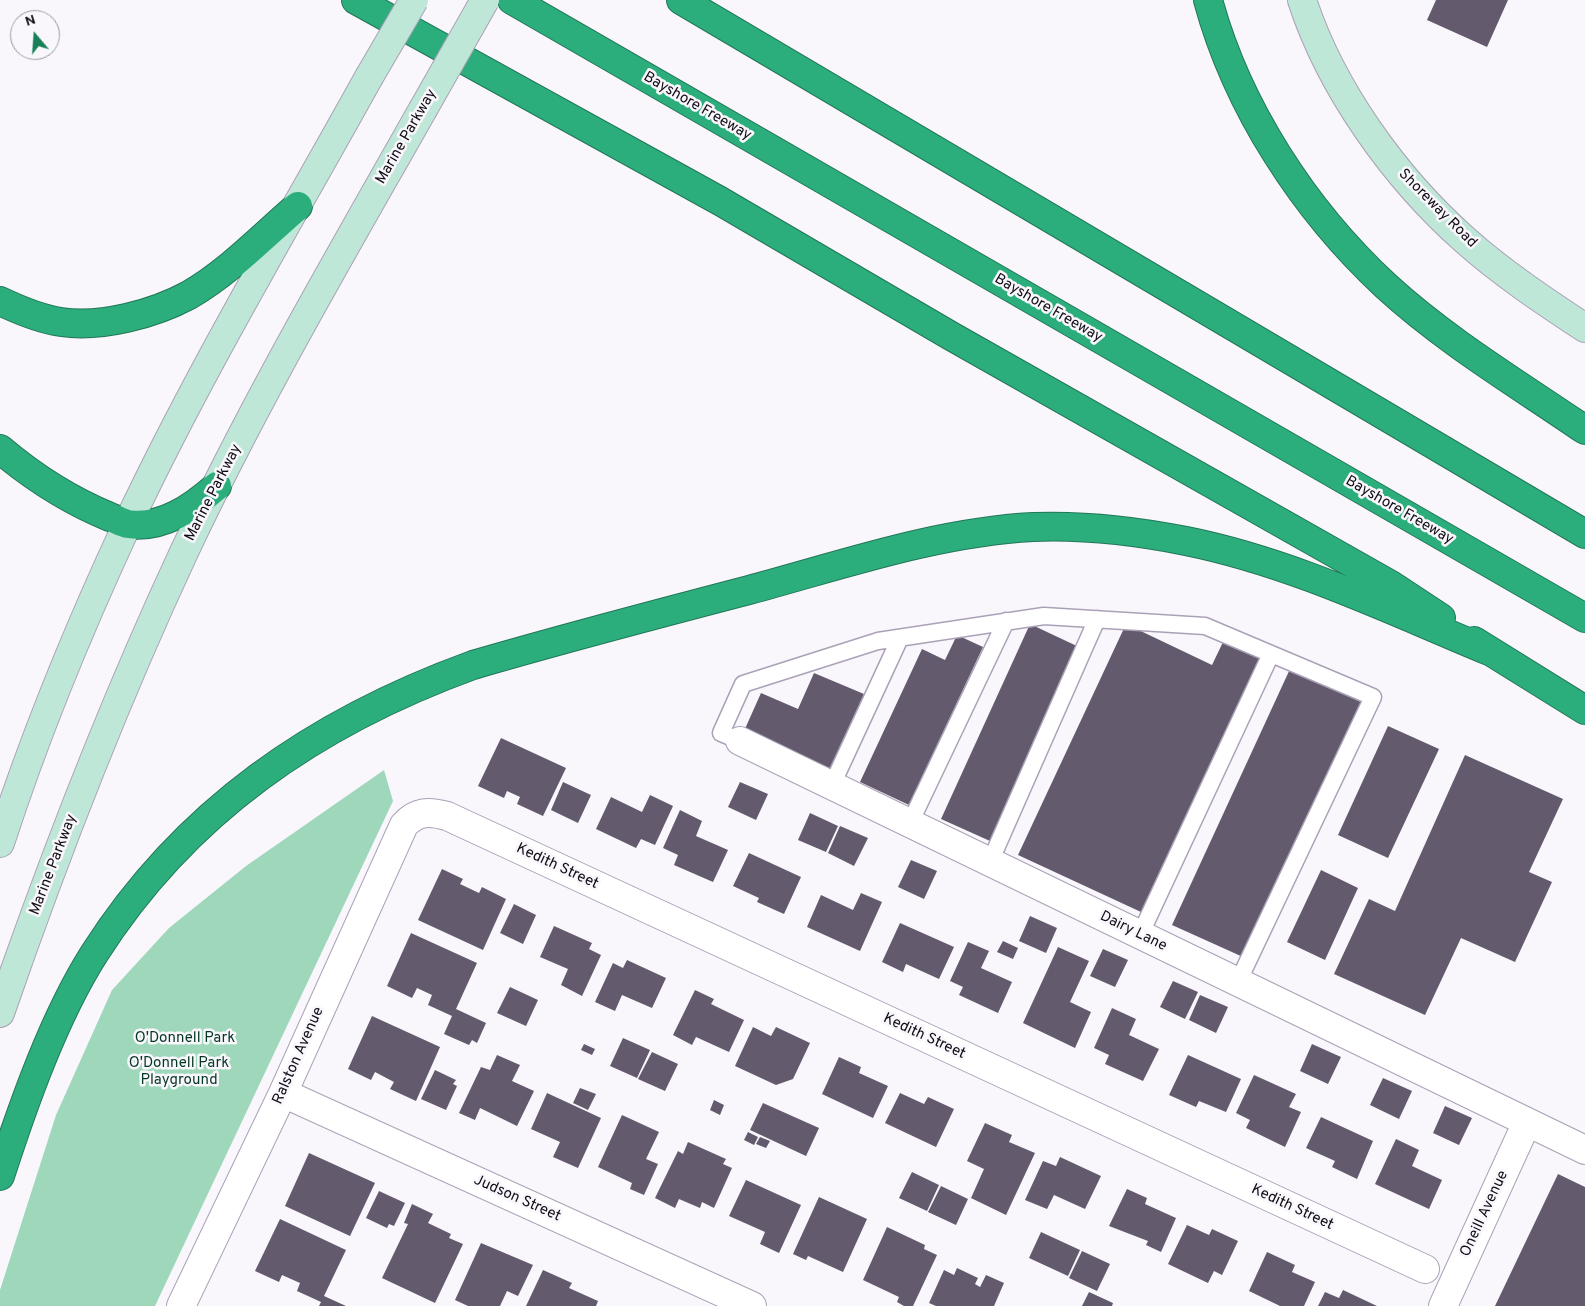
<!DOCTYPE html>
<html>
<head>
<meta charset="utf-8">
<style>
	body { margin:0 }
	#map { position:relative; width:1585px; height:1306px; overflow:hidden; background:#f9f7fc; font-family:Overpass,sans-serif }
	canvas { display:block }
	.north { position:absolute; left:10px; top:10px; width:50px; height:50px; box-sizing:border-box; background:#f9f7fc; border:1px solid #9c99a0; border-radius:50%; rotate:342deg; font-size:14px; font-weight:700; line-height:20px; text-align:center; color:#110d15 }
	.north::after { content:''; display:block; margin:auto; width:18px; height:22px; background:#197f59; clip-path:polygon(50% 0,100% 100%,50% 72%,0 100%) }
</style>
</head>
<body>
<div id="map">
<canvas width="1585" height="1306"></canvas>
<div class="north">N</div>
</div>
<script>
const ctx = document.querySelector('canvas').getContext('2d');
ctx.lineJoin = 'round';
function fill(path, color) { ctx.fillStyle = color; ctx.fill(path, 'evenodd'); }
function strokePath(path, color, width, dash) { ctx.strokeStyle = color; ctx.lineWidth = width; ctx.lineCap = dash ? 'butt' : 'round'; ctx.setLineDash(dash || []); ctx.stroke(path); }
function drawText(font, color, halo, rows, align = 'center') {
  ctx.font = font + ' Overpass,sans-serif'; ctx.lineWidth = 5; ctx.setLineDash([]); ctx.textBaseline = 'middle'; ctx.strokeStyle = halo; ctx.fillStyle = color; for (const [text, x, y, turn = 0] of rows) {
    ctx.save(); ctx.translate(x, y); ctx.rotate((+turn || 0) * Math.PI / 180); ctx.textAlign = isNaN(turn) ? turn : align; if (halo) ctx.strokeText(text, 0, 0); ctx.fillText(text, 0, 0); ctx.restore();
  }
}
fill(new Path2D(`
	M384,770L393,801L155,1306H0V1290L56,1115L112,990L169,928L246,866Z`), '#9fd7bb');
fill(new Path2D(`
	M1436,0H1508L1487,47L1427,20Z
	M1030,624L1079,647L990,841L941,819Z
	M1126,624L1212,665L1224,640L1261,657L1141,912L1018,855Z
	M957,635L983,647L909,805L860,782L922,649L945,660Z
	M1290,669L1361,702L1243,957L1172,925Z
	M814,673L864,694L832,769L744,731L761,693L798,709Z
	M1388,726L1439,749L1388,858L1338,835Z
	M501,738L566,768L543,816L517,804L520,797L507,791L504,798L478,786Z
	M1465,755L1563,799L1529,872L1552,882L1515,962L1461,938L1425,1015L1334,974L1369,899L1395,911Z
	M563,782L591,795L578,823L551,810Z
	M740,782L768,794L756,820L728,807Z
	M650,795L673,806L655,845L641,839L636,848L596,829L611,797L642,812Z
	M680,810L702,821L696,836L728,850L713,882L674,865L678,855L663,848Z
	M810,813L838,826L826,852L798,840Z
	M840,826L868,838L854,866L828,853Z
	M749,853L801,877L784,914L757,902L759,898L733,886Z
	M911,860L937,871L924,899L898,887Z
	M442,869L463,879L460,884L479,893L482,887L506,899L483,950L418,920Z
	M1321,870L1358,888L1325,960L1287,942Z
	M861,893L882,902L860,951L807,927L821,895L853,910Z
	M514,904L536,915L523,944L500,933Z
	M1030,916L1057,928L1046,953L1019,941Z
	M900,923L954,947L939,979L906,964L903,972L882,962Z
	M554,926L592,943L589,949L601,955L582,996L561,985L568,969L540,957Z
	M411,933L477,963L456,1009L486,1023L477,1043L472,1040L469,1045L444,1034L452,1016L428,1005L432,995L417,988L412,998L387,986Z
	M1003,941L1018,948L1013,959L997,952Z
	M968,942L989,951L981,968L1012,982L998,1013L959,995L963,987L950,981Z
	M1058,947L1089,961L1070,1002L1091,1012L1075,1048L1023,1023Z
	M1103,949L1128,960L1115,987L1090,976Z
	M627,960L666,978L652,1008L622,995L615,1011L595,1002L613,963L623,968Z
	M1173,981L1198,992L1185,1019L1160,1007Z
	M510,987L538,1000L526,1026L497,1013Z
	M695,990L714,999L711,1004L744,1020L729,1052L696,1037L692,1045L673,1035Z
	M1200,995L1228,1007L1216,1033L1189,1020Z
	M1112,1008L1136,1019L1129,1035L1159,1049L1143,1081L1105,1064L1109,1055L1094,1048Z
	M372,1016L440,1047L416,1101L390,1089L394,1082L375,1072L371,1080L348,1069Z
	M753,1027L771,1036L776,1027L810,1043L793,1079L776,1085L735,1066Z
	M623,1038L650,1050L637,1078L610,1066Z
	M584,1044L595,1049L592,1055L581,1050Z
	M1312,1044L1341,1057L1328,1084L1300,1071Z
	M652,1052L678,1064L665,1091L638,1079Z
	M497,1055L520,1065L512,1081L534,1091L517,1126L480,1108L475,1120L459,1113L481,1067L490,1070Z
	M1188,1055L1241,1079L1226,1112L1199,1101L1196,1107L1169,1095Z
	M839,1057L861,1067L859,1073L888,1086L873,1118L822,1094Z
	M435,1070L456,1080L453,1084L457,1086L446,1110L421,1099Z
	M1254,1075L1296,1094L1289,1107L1301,1112L1285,1147L1246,1128L1250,1120L1236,1113Z
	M1383,1078L1412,1091L1399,1119L1370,1105Z
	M580,1088L596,1094L588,1110L573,1103Z
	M547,1093L601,1118L578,1168L553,1157L560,1142L531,1129Z
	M900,1093L924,1104L928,1097L954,1109L936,1147L885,1123Z
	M714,1100L724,1105L720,1115L710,1110Z
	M763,1103L819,1128L806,1156L750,1130Z
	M1445,1106L1472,1118L1459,1145L1433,1133Z
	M622,1115L659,1132L646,1159L658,1164L644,1195L630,1189L632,1183L598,1167Z
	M1321,1117L1373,1141L1357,1179L1332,1167L1335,1161L1306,1148Z
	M985,1123L1012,1135L1009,1142L1035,1153L1006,1215L971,1198L984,1169L967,1161Z
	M748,1132L758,1137L754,1145L744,1140Z
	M760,1137L770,1141L766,1148L756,1144Z
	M1396,1139L1419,1150L1412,1166L1442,1180L1429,1209L1375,1184Z
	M688,1142L726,1159L723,1164L732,1168L714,1208L702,1202L700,1208L679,1199L675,1208L655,1198L678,1151L683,1154Z
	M309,1153L375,1183L350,1236L285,1206Z
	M1060,1157L1101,1176L1085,1209L1054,1195L1047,1209L1025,1200L1043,1161L1056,1166Z
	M912,1172L939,1185L927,1211L899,1198Z
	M1558,1174L1585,1187V1306H1495Z
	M746,1180L801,1205L779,1253L760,1244L765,1232L729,1216Z
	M941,1186L968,1199L956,1225L928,1212Z
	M1127,1189L1147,1198L1145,1204L1176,1218L1161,1252L1146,1245L1148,1241L1109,1226Z
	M379,1191L405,1203L394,1226L389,1224L387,1228L366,1218Z
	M819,1197L867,1219L843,1272L808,1256L806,1260L793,1254Z
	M412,1204L433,1214L428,1223L451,1234L449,1238L463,1244L435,1303L382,1278L408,1224L404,1223Z
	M280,1219L346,1250L324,1296L346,1306H319L321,1302L297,1291L300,1283L282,1275L279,1282L255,1271Z
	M1187,1225L1209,1235L1212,1229L1238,1241L1222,1275L1214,1271L1208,1283L1168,1264Z
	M887,1227L925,1245L924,1249L937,1255L913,1306H904L897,1302L899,1297L863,1280Z
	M1041,1232L1080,1250L1068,1276L1029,1258Z
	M481,1243L533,1265L518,1296L507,1291L500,1306H468L455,1300Z
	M1082,1251L1110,1264L1097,1291L1069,1278Z
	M1267,1252L1295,1265L1292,1272L1315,1282L1304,1306H1280L1249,1291Z
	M957,1268L978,1278L975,1284L980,1287L986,1275L1004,1283L994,1306H936L929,1303L944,1270L954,1275Z
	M543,1270L572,1283L569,1288L598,1301L596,1306H526Z
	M1343,1290L1377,1306H1318L1325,1292L1339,1298Z
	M1089,1292L1113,1303L1112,1306H1082Z`), '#635a6e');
const lane = new Path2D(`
	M740,741L721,733L743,684L878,641L1044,616L1205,626L1373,697L1238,982
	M832,785L900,638
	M910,823L1006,621
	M990,862L1097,619
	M1140,935L1271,654`);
const street = new Path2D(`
	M740,741L1585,1150
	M283,1093L752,1306
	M181,1306L283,1093L404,825C417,811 429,811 447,816L1425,1269
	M1443,1306L1527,1122`);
const secondary = new Path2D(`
	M1302,0C1331,89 1395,178 1465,240C1502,273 1544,301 1585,328
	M0,843C35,735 79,628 127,525C199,372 287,225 369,77
	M0,1013C54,857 114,702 184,552C255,401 340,256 422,111`);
const highway = new Path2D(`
	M356,0L720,201L951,336L1391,585L1441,618
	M512,0L1585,618
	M681,0L1585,534
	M1208,0C1237,107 1304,210 1386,286C1446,341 1518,384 1585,430
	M0,301C19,310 40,319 61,322C101,328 154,314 189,295C229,272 263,236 298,206
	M0,449C33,477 71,501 110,517C116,519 122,523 128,524C163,529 193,507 217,486
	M1474,641L1585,710
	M0,1176C23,1105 54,1017 94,954C185,811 316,722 473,665C565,638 657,614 749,590C842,565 937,532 1033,527C1084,525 1136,531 1186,541C1291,562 1390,610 1489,651`);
strokePath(lane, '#aaa1b7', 19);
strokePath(street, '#aaa1b7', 30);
strokePath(secondary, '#aaa1b7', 30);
strokePath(highway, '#227658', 30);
strokePath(lane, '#fff', 16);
strokePath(street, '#fff', 28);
strokePath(secondary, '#bfe7d8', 28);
strokePath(highway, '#2bae7c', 28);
const secondaryBridge = new Path2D(`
	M369,77L414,0
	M422,111L485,0`);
strokePath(secondaryBridge, '#aaa1b7', 30, []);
strokePath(secondaryBridge, '#bfe7d8', 28);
drawText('15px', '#110d15', '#f9f7fc', [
	["Bayshore Freeway",697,107,30],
	["Marine Parkway",407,137,-60],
	["Shoreway Road",1437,209,45],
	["Bayshore Freeway",1048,309,30],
	["Marine Parkway",214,493,-63],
	["Bayshore Freeway",1399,511,30],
	["Marine Parkway",54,865,-69],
	["Kedith Street",557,867,25],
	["Dairy Lane",1133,932,26],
	["Kedith Street",924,1037,25],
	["Ralston Avenue",299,1056,-66],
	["Judson Street",517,1199,24],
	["Kedith Street",1292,1208,25],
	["Oneill Avenue",1485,1214,-65]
]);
drawText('15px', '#043724', '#f9f7fc', [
	["O'Donnell Park",185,1039],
	["O'Donnell Park",179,1064],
	["Playground",179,1081]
]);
</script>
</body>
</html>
